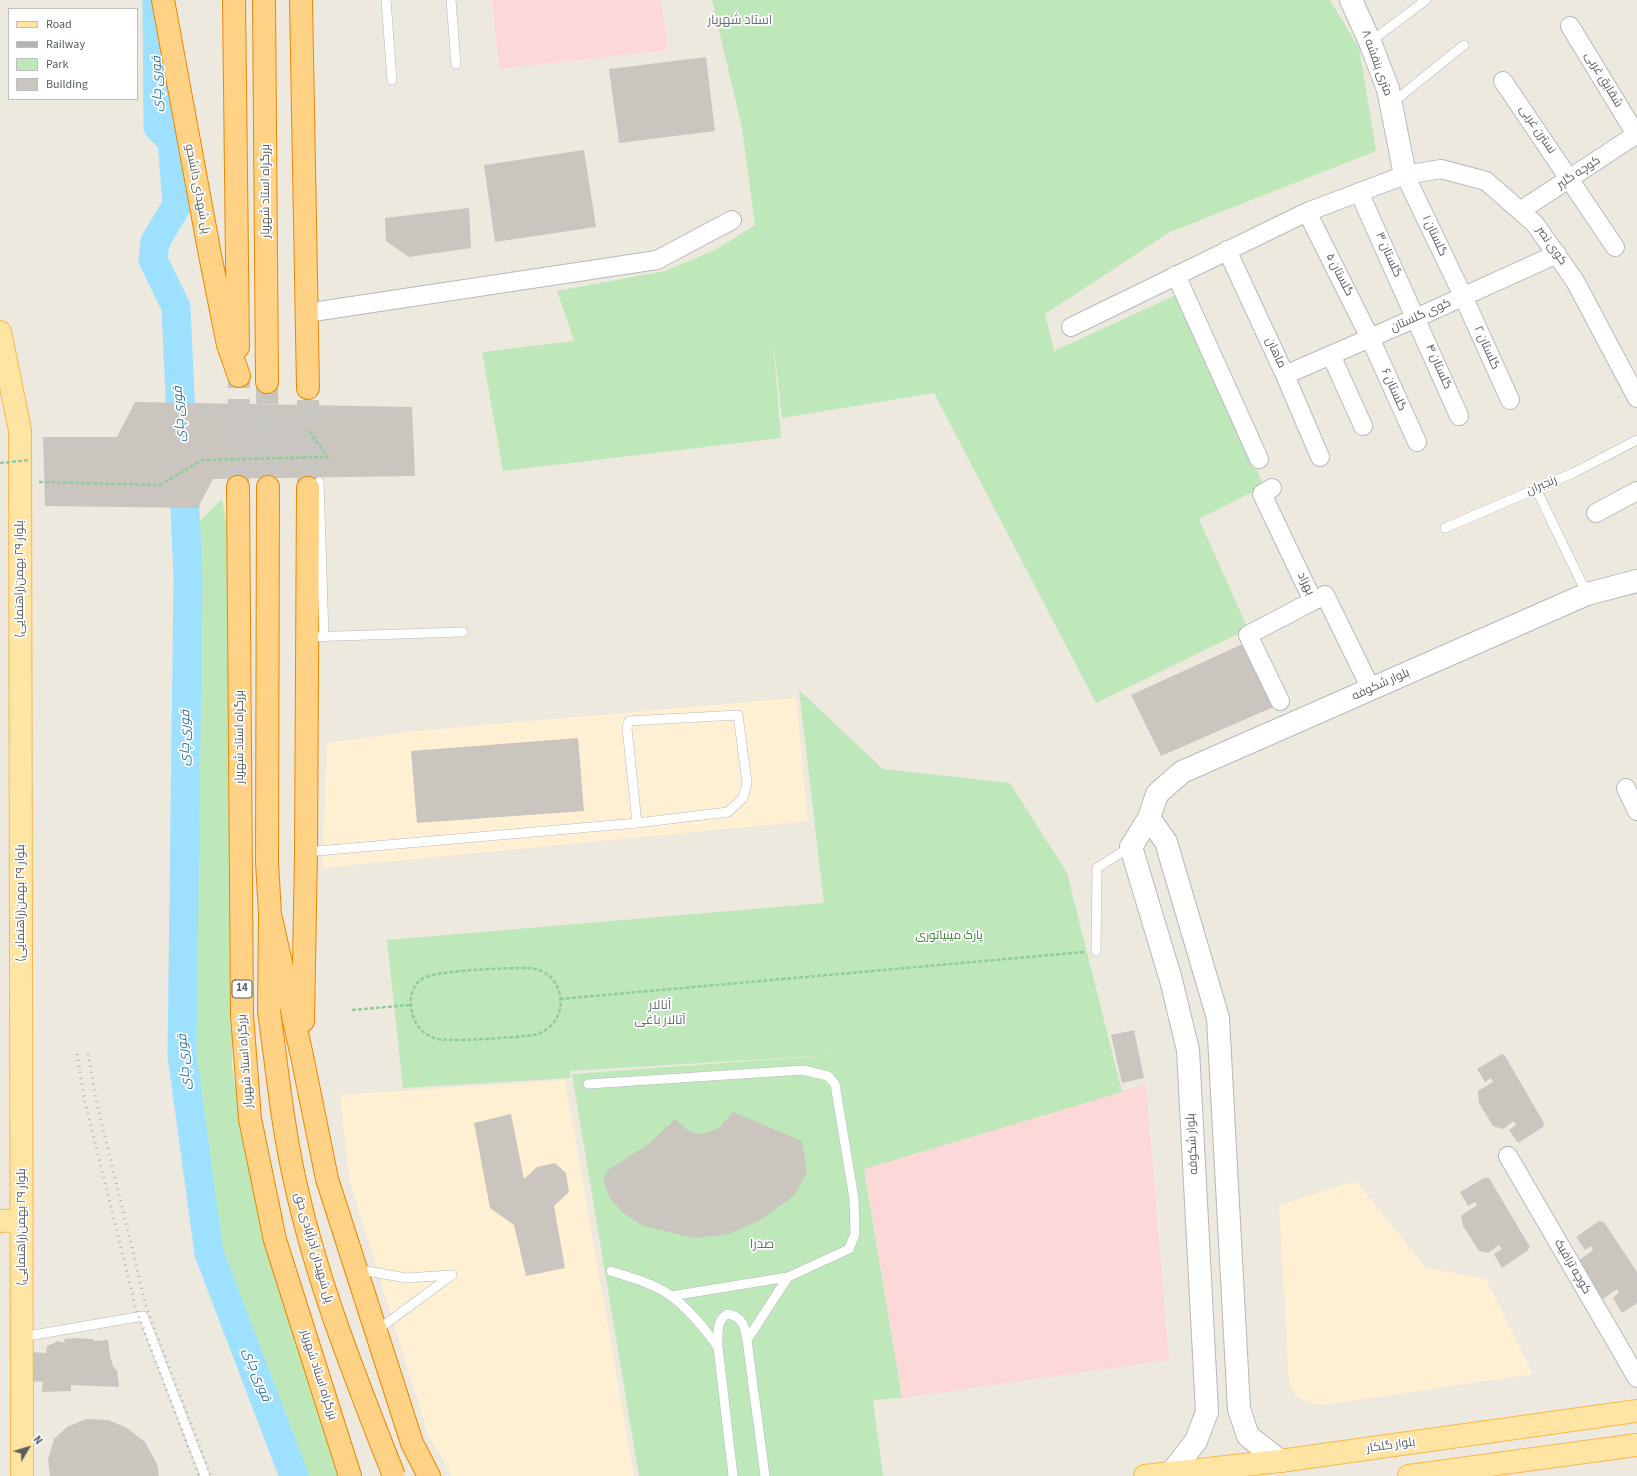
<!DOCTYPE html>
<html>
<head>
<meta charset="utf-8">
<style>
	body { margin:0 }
	#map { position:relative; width:1637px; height:1476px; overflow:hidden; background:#ede9df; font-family:"Source Sans 3",sans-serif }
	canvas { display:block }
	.legend { position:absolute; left:8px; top:8px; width:130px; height:92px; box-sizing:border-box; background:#fff; border:1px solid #bcbfc0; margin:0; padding:5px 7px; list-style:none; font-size:12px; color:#585e62 }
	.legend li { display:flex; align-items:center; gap:8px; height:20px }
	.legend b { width:20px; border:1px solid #bcbfc0 }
	.north { position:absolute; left:8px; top:1428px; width:40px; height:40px; -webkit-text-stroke:3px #fff; paint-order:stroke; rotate:52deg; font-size:11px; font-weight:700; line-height:16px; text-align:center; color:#585e62 }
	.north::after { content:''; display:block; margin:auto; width:14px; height:18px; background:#585e62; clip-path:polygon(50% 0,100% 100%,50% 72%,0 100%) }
</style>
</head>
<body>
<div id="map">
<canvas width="1637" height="1476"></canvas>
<ul class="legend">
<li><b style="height:5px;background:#ffe5a3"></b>Road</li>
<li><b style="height:5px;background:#b2b3b3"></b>Railway</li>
<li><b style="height:11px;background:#bee8b9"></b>Park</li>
<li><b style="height:11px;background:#cac5be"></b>Building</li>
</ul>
<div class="north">N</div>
</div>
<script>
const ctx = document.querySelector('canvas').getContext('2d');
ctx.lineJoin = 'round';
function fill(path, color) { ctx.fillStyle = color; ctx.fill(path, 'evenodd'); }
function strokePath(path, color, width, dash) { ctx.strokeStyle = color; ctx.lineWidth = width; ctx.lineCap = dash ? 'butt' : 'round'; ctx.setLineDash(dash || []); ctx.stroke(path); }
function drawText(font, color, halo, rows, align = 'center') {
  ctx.font = font + ' "Source Sans 3",Cairo,sans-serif'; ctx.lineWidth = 3.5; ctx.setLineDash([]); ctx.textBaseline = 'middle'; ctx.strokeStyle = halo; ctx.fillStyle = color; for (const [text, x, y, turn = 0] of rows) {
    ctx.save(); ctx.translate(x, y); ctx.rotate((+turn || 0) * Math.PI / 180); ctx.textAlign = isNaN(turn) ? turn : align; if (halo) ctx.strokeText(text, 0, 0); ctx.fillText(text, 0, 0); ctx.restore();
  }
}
fill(new Path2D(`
	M796,698L808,821L322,868L327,743L415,731Z
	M565,1080L634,1476H452L428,1434L349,1179L340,1095Z
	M1356,1181L1426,1268L1486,1279L1533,1374L1323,1405L1309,1403L1296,1396L1289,1384L1279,1205Z`), '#fff0d3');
fill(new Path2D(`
	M492,0H661L668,50L499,69Z
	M1146,1084L1169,1360L902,1398L864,1169Z`), '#fdd8d9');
fill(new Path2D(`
	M712,0H1330L1359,48L1376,151L1170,232L1045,314L1054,351L1178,294L1264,486L1199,519L1248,629L1096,703L934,393L782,418L773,339L781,438L503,471L482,352L574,341L557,291L665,271L717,249L755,225L742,128Z
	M222,499L229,538L232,1068L260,1225L341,1476H303L214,1237L190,1059L194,527Z
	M799,690L883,769L1010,783L1067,873L1122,1092L864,1169L902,1398L873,1400L883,1476H639L572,1074L834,1055L570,1071V1078L403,1088L387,940L824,903Z`), '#bee8b9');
strokePath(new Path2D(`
	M157,0L158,127L172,140L177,205L155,242L153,260L176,307L188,577L182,1055L209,1253L294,1476`), '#9ee0ff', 29);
fill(new Path2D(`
	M706,57L715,131L619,143L609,69Z
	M584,150L596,227L495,242L484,165Z
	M469,208L471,248L409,257L386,241L385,218Z
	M135,402L412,407L415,476L213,479L198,508L45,506L43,437H117Z
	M1247,642L1278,705L1161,756L1131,695Z
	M578,738L584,811L417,823L411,751Z
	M1134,1030L1144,1078L1122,1083L1111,1035Z
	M1502,1054L1505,1056L1544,1123L1543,1127L1518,1143L1509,1130L1516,1125L1514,1121L1503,1129L1493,1126L1479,1103L1478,1091L1493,1082L1491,1078L1485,1082L1477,1069Z
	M733,1112L802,1141L807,1172L794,1196L758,1221L729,1234L695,1238L643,1226L622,1212L610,1198L603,1180L608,1170L650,1143L675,1119L686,1129L696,1134L707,1133L719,1128Z
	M511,1114L524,1179L537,1167L555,1163L566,1173L569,1192L554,1206L565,1268L526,1276L514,1225L490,1208L474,1123Z
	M1484,1178H1489L1530,1247L1527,1251L1502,1268L1494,1254L1502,1249L1499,1245L1488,1253L1479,1251L1463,1226L1461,1216L1477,1205L1475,1202L1468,1206L1460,1192Z
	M1599,1221L1604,1222L1637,1272V1303L1622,1313L1613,1298L1619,1292L1617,1289L1603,1299L1593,1295L1578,1261L1593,1250L1591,1246L1585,1250L1576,1237Z
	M74,1338L92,1339L96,1341L108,1340L110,1356L113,1366L117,1371L119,1387L71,1385V1391L42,1392L43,1382L30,1381L28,1352L46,1353L47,1346L58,1341L65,1343L64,1339Z
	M86,1419L108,1420L127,1428L145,1442L157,1464L159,1476H50L48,1460L54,1439L67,1427Z`), '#cac5be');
strokePath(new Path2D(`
	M267,382L268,487
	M238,487L239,376
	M308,488V388`), '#c8c6c0', 22, [22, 11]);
const lane = new Path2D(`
	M386,0L392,80
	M451,0L456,64
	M1370,42L1426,0
	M1392,103L1464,45
	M319,482L324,637
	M1536,489L1587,594
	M1445,528L1573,473L1637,440
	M307,637L463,632
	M306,852L637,823L728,812L743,798L747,783L738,715L629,721L627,728L637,823
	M1096,951L1097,868L1130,847
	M588,1084L803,1070L828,1076L835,1084L854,1199L855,1234L849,1249L788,1277L671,1296
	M356,1269L406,1278L452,1275L376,1331
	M611,1271C631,1278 654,1283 671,1296C689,1309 705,1329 718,1347L733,1476
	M22,1337L143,1316L205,1476
	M718,1347C718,1335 716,1321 727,1314C743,1316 745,1327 747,1340
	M765,1476L747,1340L788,1277`);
const street = new Path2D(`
	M1570,26L1637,136
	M1503,81L1615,247
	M1405,175L1463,296L1510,400
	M1359,192L1459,416
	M1520,211L1637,134
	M1307,212L1370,338L1417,442
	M1227,250L1285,375L1320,457
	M1176,275L1259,459
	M306,313L657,260L732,220
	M1071,327L1307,212L1405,175L1441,169L1486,181L1535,224L1575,281L1637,398
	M1331,355L1363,426
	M1285,375L1416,318L1557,254
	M1272,488L1262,494L1313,601L1325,595L1371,689
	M1596,513L1637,491
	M1280,701L1248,635L1313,601
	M1626,788L1637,811
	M1508,1156L1637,1378`);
const secondary = new Path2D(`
	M1351,0L1370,42L1388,89L1405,175
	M1149,818L1166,842L1218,1018L1239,1409L1248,1436L1280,1461
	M1172,1472L1196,1441L1207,1412L1188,1050L1171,980L1131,847L1149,818L1157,794L1182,772L1587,594L1637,581`);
const primary = new Path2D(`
	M0,332L20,430L22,1476
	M0,1221L22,1220
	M1145,1476L1280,1461L1637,1411
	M1409,1476L1637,1445`);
const highway = new Path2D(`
	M163,0L210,255L228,345L239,376
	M234,0L238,347
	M264,0L267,382
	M301,0L308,388
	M238,487L242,1015L250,1119L275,1240L350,1476
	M268,487L267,862L270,914L269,1011
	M270,914L302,1056L327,1179L412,1443L429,1476
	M303,1021L306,852L308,488`);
strokePath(lane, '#b5b9be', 10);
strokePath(street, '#b5b9be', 20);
strokePath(secondary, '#b3b9be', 24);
strokePath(primary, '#feb647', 24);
strokePath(highway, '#ed8700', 24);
strokePath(new Path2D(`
	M39,482L160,485L202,460L328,457L308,429
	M527,968C561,968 572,1011 547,1029C543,1032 538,1034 534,1035C520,1037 444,1043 434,1038C420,1033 412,1020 411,1006C410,995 413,985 422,979C436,970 507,968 527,968Z
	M560,999L1084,952
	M352,1010L410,1005`), '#93cc9c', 2.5, [4, 2]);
strokePath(lane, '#fff', 9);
strokePath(street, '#fff', 18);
strokePath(secondary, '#fff', 22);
strokePath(primary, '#ffe5a3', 22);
strokePath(highway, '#ffd285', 22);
strokePath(new Path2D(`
	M77,1054L85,1102L136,1309L199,1476
	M88,1054L96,1100L146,1306L211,1476`), '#b2b3b3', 3, [1, 5]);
const highwayBridge = new Path2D(`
	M269,1011C277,1067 282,1125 295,1181C317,1283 356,1379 394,1476`);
strokePath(highwayBridge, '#ed8700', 24, []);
strokePath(new Path2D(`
	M0,463L30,460`), '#93cc9c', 2.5, [4, 2]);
strokePath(highwayBridge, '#ffd285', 22);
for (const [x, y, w] of [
	[242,989,20]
]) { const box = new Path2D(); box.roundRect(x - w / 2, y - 9, w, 18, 3); ctx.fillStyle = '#fff'; ctx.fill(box); strokePath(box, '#585e62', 1); }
drawText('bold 11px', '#585e62', null, [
	["14",242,989]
]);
drawText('12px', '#585e62', '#fff', [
	["۸ متری بنفشه",1376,63,70],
	["شقایق غربی",1603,80,59],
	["نسترن غربی",1537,130,56],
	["کوچه گلپر",1579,173,-33],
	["پل شهدای دانشجو",197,189,79],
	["بزرگراه استاد شهریار",266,191,-90],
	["گلستان ۱",1434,236,65],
	["کوی نصر",1551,246,55],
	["گلستان ۳",1388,255,66],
	["گلستان ۵",1339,275,63],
	["کوی گلستان",1421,316,-24],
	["گلستان ۲",1486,348,66],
	["ماهان",1275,353,65],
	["گلستان ۴",1438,367,66],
	["گلستان ۶",1393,390,66],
	["رنجبران",1542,486,-23],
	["بلوار ٢٩ بهمن(راهنمایی)",20,579,-90],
	["بهزاد",1305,584,64],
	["بلوار شکوفه",1381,685,-24],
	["بزرگراه استاد شهریار",240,737,-90],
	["بلوار ٢٩ بهمن(راهنمایی)",21,903,-90],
	["بزرگراه استاد شهریار",246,1061,-94],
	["بلوار شکوفه",1193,1144,-93],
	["بلوار ٢٩ بهمن(راهنمایی)",22,1227,-90],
	["پل شهیدان آذرآبادی حق",313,1248,74],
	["کوچه ترافیک",1572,1267,60],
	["بزرگراه استاد شهریار",318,1375,72],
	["بلوار گلکار",1391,1446,-8]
]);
drawText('12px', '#32862d', '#fff', [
	["پارک مینیاتوری",949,936]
]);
drawText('13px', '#697074', '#fff', [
	["استاد شهریار",740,21],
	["آنالار",660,1006],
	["آتالار باغی",660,1021],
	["صدرا",762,1245]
]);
drawText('italic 13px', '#2f77a7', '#fff', [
	["قوری چای",158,84,-91],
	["قوری چای",180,414,-93],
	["قوری چای",186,738,-89],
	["قوری چای",185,1062,-94],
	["قوری چای",256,1375,69]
]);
</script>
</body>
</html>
